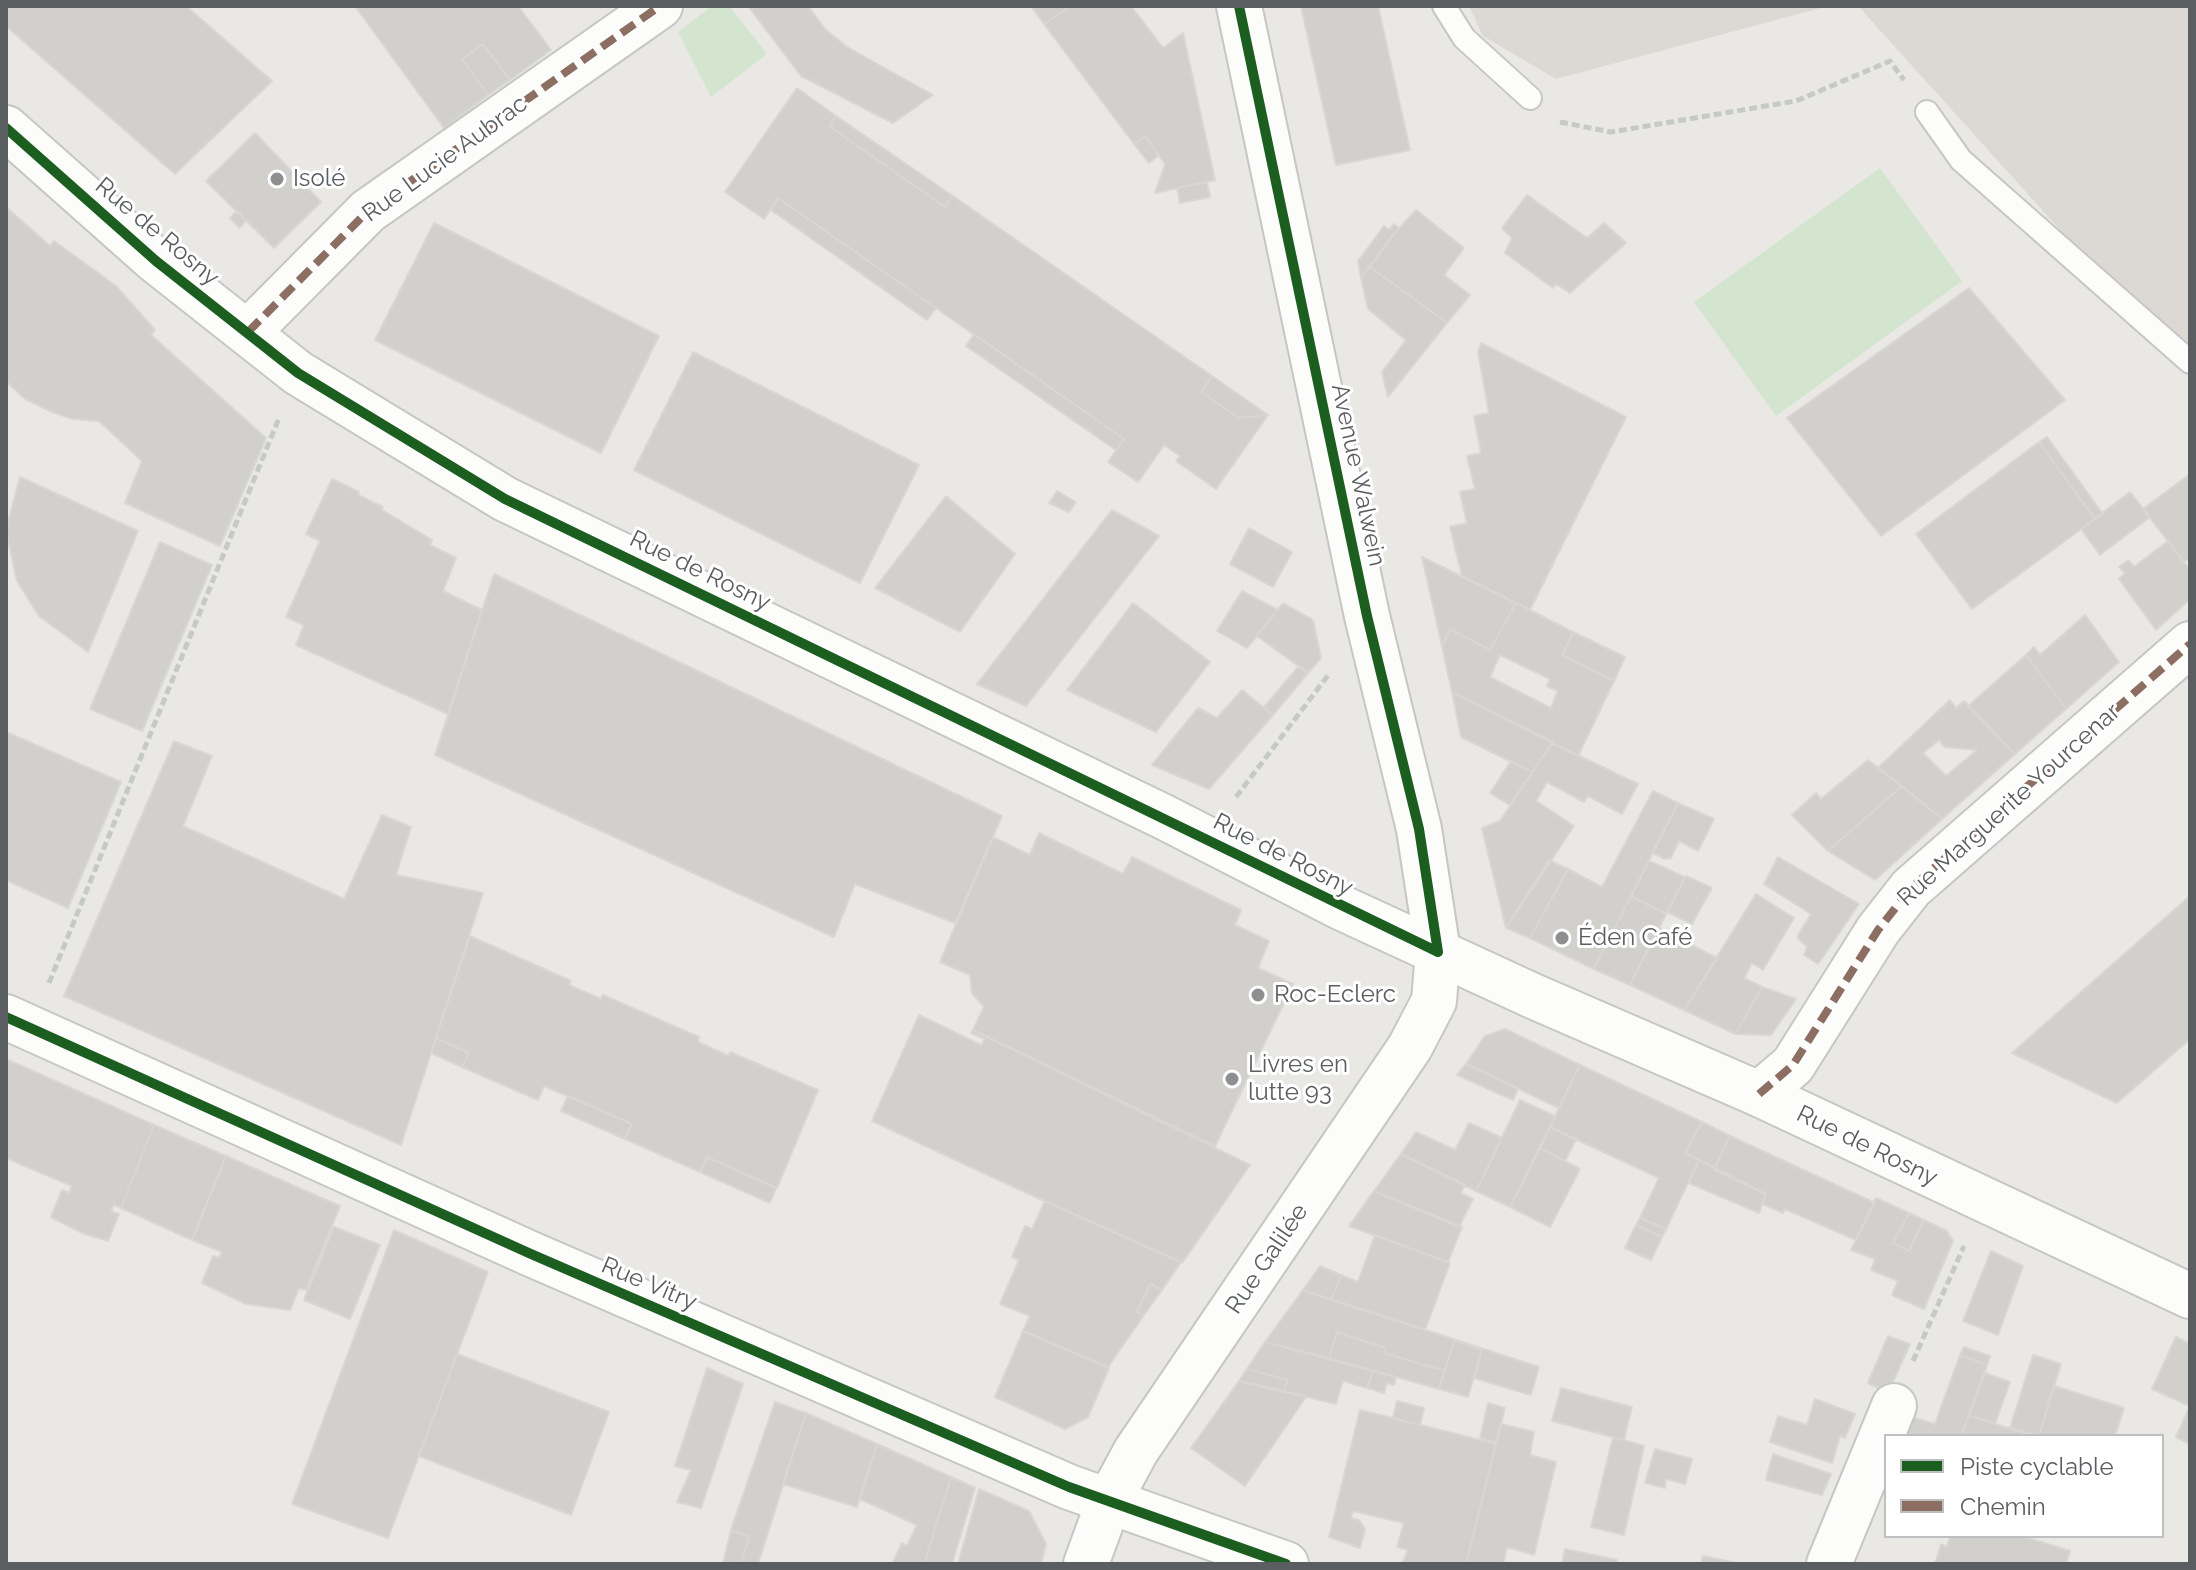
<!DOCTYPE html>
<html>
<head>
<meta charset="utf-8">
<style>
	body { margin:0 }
	#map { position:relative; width:2196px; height:1570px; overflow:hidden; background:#e9e8e4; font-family:Raleway,sans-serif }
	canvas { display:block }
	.frame { position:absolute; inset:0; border:8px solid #5a5e61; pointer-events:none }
	.legend { position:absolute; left:1884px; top:1434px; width:280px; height:104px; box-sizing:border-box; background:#fff; border:2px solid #bdbfc0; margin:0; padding:10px 14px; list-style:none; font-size:24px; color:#5a5e61 }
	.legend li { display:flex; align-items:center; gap:16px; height:40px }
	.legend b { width:40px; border:2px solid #bdbfc0 }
</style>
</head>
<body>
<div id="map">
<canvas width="2196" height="1570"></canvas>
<div class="frame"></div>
<ul class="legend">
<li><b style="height:10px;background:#1b5e20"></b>Piste cyclable</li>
<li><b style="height:10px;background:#8d6e63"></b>Chemin</li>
</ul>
</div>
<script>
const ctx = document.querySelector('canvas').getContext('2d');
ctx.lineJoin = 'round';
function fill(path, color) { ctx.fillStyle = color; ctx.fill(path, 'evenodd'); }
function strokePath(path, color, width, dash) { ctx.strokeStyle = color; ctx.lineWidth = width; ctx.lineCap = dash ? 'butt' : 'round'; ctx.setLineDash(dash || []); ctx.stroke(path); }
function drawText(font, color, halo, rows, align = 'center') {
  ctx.font = font + ' Raleway,sans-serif'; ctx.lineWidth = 6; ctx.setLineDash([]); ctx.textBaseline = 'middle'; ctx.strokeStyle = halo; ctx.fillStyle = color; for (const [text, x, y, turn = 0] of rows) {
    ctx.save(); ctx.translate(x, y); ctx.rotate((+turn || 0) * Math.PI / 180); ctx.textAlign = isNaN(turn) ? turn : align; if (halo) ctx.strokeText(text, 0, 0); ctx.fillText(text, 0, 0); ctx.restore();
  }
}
fill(new Path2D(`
	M1469,6H1828L1556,79L1483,36Z
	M1858,6H2190V368L2147,326Z`), '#dcd8d3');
fill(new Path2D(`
	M712,6H729L767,54L711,97L678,32Z
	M1880,168L1962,281L1776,416L1694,302Z`), '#d3e5cf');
const building = new Path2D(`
	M6,6H186L272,81L175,174L6,26Z
	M355,6H518L551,50L510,80L483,44L462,59L488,95L444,128Z
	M748,6H808L825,29L847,47L933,95L893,123L801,76Z
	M1031,6H1070L1044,24Z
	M1070,6H1131L1163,48L1183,33L1215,180L1155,193L1165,164L1145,136L1134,144L1044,24Z
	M1301,6H1378L1410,150L1336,165Z
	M483,44L510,80L488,95L462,59Z
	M797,88L836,116L829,126L945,207L953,196L1212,376L1201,392L1239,418L1268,415L1216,489L1176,461L1180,456L1164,445L1138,482L1108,462L1124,439L778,198L764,219L725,192Z
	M836,116L953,196L945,207L829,126Z
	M255,133L321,202L274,248L206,181Z
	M1145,136L1159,155L1149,163L1134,144Z
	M1207,182L1210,197L1180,203L1177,188Z
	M1527,195L1587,238L1604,223L1626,243L1570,293L1556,284L1553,288L1505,253L1512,238L1502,228Z
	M778,198L936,308L927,320L771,210Z
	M6,207L50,246L54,241L116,286L155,330L151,335L266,438L220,546L125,503L142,461L99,421L73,419L52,412L25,399L6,381Z
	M1416,210L1464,248L1444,275L1470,295L1447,323L1370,267L1390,238Z
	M237,211L246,221L239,228L230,218Z
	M434,223L659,336L601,453L375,340Z
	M1394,224L1399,228L1361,278L1358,261L1384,226L1389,230Z
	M1369,266L1447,323L1388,397L1382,372L1406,340L1368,309L1361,278Z
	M1969,288L2065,400L1881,536L1787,418Z
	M974,334L1124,439L1116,450L966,346Z
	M1481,343L1626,417L1530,610L1462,576L1450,527L1467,523L1460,492L1475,489L1467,456L1481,453L1474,416L1489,413L1478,352Z
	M693,352L919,465L860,583L634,470Z
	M1212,376L1268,415L1239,418L1201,392Z
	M2047,437L2103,514L2095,519L2039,442Z
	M2039,442L2095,519L1972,609L1916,534Z
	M2190,474V557L2184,562L2143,509Z
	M20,477L138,531L88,652L39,616L17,581L6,530Z
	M332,479L359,492L358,495L383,507L382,510L432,540L430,545L456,558L443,591L482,610L448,714L296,645L304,625L286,617L320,541L306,534Z
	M1057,491L1076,502L1069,512L1049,503Z
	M2130,492L2150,517L2100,555L2081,529Z
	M946,496L1015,554L960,632L875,588Z
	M1112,510L1159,536L1026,706L977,684Z
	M1249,528L1292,552L1273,587L1230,564Z
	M2168,541L2190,570V599L2156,630L2119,579L2125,573L2119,567L2128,560L2134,567Z
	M160,542L212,565L142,731L90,709Z
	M1422,557L1516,603L1490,650L1450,629L1442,646Z
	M494,574L1002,816L955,923L855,884L834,937L435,755Z
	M1242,591L1278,610L1247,648L1217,631Z
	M1133,603L1210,662L1156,732L1067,690Z
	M1283,603L1313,620L1321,658L1308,673L1257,636Z
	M1516,603L1573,632L1562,655L1614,681L1578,756L1452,692L1442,646L1450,629L1490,650ZM1500,655L1550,679L1547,686L1558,691L1551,708L1490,677Z
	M2085,615L2119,662L2066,709L2026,655L2034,647L2040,655Z
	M1573,632L1625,657L1614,681L1562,655Z
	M2026,655L2066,709L2015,754L1968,706Z
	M1299,666L1308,673L1273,715L1264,707Z
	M1242,690L1273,715L1209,789L1152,765L1198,708L1217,718Z
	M1452,692L1553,742L1532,772L1461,737Z
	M1950,700L1956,708L1964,701L2015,754L1942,819L1878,768ZM1939,740L1945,747L1977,750L1946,776L1923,753Z
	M6,732L121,782L68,908L6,880Z
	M174,741L212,756L183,826L344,899L382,815L411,827L396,875L483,893L401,1145L64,996Z
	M1552,743L1638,784L1622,814L1588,796L1584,802L1547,782L1536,801L1574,826L1506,928L1482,828L1500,821Z
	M1868,760L1902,786L1828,851L1792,815L1816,793L1821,799Z
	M1511,761L1532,772L1510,805L1490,793Z
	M1902,786L1942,819L1875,880L1828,851Z
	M1653,791L1678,803L1594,969L1530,938L1568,869L1602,887Z
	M1678,803L1714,819L1698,851L1679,841L1671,858L1665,859L1652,853Z
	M1039,833L1123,874L1132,857L1241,910L1235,925L1269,941L1258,968L1293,984L1215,1146L973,1030L984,1007L972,993L970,975L940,962L993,837L1030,855Z
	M1778,857L1859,904L1818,964L1804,955L1807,947L1797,937L1811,914L1764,884Z
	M1549,860L1568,869L1530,938L1506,928Z
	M1649,861L1685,877L1666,914L1631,896Z
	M1686,876L1712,888L1692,924L1667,912Z
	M1756,894L1794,918L1763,970L1752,963L1744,978L1762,987L1735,1034L1684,1010Z
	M1631,896L1666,914L1630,985L1594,969Z
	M2190,896V1039L2117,1103L2012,1053Z
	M1659,928L1717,958L1684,1010L1630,985Z
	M470,936L571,981L569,985L601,999L603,995L699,1037L698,1042L729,1056L730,1052L818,1090L777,1188L707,1157L700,1172L625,1139L632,1124L544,1086L538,1100L462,1067L469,1053L436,1038Z
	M1762,987L1796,999L1771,1035L1735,1034Z
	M919,1015L981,1045L985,1039L971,1033L973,1030L1250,1165L1182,1263L1005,1183L872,1121Z
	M1505,1029L1580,1065L1559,1108L1466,1064L1485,1036Z
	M436,1038L469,1053L462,1067L431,1053Z
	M6,1059L154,1125L121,1208L114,1205L111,1211L119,1214L108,1241L82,1233L51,1217L62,1190L69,1193L72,1186L6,1158Z
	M1466,1064L1518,1088L1513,1100L1457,1075Z
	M1580,1065L1702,1122L1685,1153L1699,1160L1666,1229L1640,1218L1659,1178L1550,1127Z
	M568,1096L632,1124L625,1139L561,1111Z
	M1520,1100L1555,1116L1510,1207L1476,1191Z
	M1702,1122L1730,1136L1715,1168L1685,1153Z
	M1469,1123L1502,1138L1476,1191L1401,1154L1416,1132L1455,1150Z
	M154,1125L226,1156L192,1240L121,1208Z
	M1550,1127L1576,1140L1565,1161L1540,1148Z
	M1730,1136L1875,1203L1856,1240L1785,1209L1783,1213L1763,1204L1766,1194L1714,1170Z
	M1540,1148L1580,1169L1550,1227L1510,1207Z
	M1401,1154L1465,1185L1461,1193L1473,1199L1459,1227L1374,1191Z
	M226,1156L340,1206L306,1290L299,1288L290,1310L246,1304L202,1283L213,1256L219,1258L222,1252L192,1240Z
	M707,1157L776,1188L770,1203L700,1172Z
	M1699,1160L1766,1194L1759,1213L1689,1183Z
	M1374,1191L1462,1227L1448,1262L1349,1226Z
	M1876,1198L1909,1213L1893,1243L1909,1251L1924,1220L1947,1231L1953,1241L1924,1309L1892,1295L1898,1281L1871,1270L1875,1259L1851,1250Z
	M1045,1201L1181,1262L1162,1290L1150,1284L1137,1312L1144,1315L1108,1367L1023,1331L1030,1316L1000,1304L1019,1260L1012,1257L1025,1226L1032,1229Z
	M1909,1213L1924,1220L1909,1251L1893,1243Z
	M1640,1218L1666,1229L1662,1237L1636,1225Z
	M1636,1225L1662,1237L1651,1260L1625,1248Z
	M334,1227L380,1245L350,1319L304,1300Z
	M394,1230L488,1272L388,1538L292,1504Z
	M1375,1235L1450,1263L1425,1330L1331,1300L1341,1275L1358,1282Z
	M1991,1251L2023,1266L1998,1335L1963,1321Z
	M1320,1266L1341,1275L1331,1300L1303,1290Z
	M1150,1284L1162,1290L1144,1315L1137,1312Z
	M1303,1290L1539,1367L1531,1395L1474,1378L1482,1350L1454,1340L1445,1371L1384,1353L1386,1348L1337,1332L1329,1358L1265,1342Z
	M1023,1331L1109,1368L1088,1417L1065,1429L995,1397Z
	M1337,1332L1386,1348L1384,1353L1445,1371L1439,1389L1329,1358Z
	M1888,1336L1910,1344L1888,1393L1868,1383Z
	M2176,1337L2190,1344V1444L2176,1437L2190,1406L2152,1389Z
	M1454,1340L1482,1350L1468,1397L1439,1389Z
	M1265,1342L1373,1371L1367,1388L1343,1381L1336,1404L1284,1391L1288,1380L1247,1369Z
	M1964,1347L1990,1356L1987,1365L1960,1355Z
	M457,1354L609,1412L571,1515L419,1456Z
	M1960,1355L1987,1365L1961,1436H1892L1908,1416L1935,1424Z
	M2033,1355L2061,1364L2039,1436L2010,1428Z
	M707,1368L743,1384L701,1508L677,1502L691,1470L675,1466Z
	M1247,1369L1288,1380L1284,1391L1239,1381Z
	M1373,1371L1396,1377L1394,1385L1387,1383L1384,1393L1367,1388Z
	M1985,1373L2010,1382L1995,1424L1969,1415Z
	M1239,1381L1306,1397L1245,1486L1191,1448Z
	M2054,1386L2124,1408L2115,1436H2039Z
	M1561,1388L1632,1407L1624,1440L1552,1421Z
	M1815,1399L1855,1414L1845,1438L1840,1436L1832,1463L1770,1442L1778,1416L1807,1425Z
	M1397,1401L1424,1408L1420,1425L1393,1418Z
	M775,1402L806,1413L758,1564H741L749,1537L731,1530Z
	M1488,1403L1505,1408L1496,1443L1480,1438Z
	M1360,1410L1496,1444L1466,1564H1402L1408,1550L1397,1547L1404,1523L1353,1511L1351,1518L1359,1520L1365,1529L1360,1548L1329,1537Z
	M806,1413L877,1444L857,1507L783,1484Z
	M1969,1415L1995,1424L2034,1436H1961Z
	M1501,1424L1534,1432L1530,1455L1556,1462L1534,1555L1507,1547L1503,1564H1466Z
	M1613,1437L1644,1446L1624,1535L1591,1527Z
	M877,1444L951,1477L924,1564H892L902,1543L907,1546L917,1525L860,1499Z
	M1655,1449L1692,1459L1685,1484L1666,1479L1665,1488L1645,1483Z
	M1773,1454L1831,1474L1822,1495L1766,1480Z
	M951,1477L975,1488L952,1564H924Z
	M979,1489L1029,1511L1046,1544L1041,1564H958Z
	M731,1530L749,1537L741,1564H723Z
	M1950,1536H2022L2070,1551L2066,1564H1935L1941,1544L1947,1547Z
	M1565,1549L1617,1560L1616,1564H1562Z
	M1703,1556L1741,1564H1701Z`);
fill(building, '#d1d0cd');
strokePath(building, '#d8d7d3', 2);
const lane = new Path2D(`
	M1444,6L1464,38L1530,98
	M1927,112L1961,160L2190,362`);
const street = new Path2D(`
	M248,332L368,211L660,6
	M6,1017L531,1254L1069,1487L1286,1564
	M1759,1094L1793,1065L1878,930L1911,888L2190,644
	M1086,1564L1109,1501L1136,1451L1410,1047L1434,1001L1438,952
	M1829,1564L1894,1406`);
const secondary = new Path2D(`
	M1239,6L1367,616L1419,829L1438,952
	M6,128L156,261L298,373L505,499L1162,816L1340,907L1533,996L1759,1094L2190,1296`);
strokePath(lane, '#c6c6c6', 26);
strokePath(street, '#c6c6c6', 48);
strokePath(secondary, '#c6c6c6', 48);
strokePath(new Path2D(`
	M1560,122L1611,132L1796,101L1890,61L1904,80
	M1236,797L1329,674
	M49,983L279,418
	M1913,1361L1964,1246`), '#c5c9c7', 5, [8, 4]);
strokePath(lane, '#fcfcfb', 22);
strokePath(street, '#fcfcfb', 44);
strokePath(secondary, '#fcfcfb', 44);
strokePath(new Path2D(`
	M248,332L368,211L660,6
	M1759,1094L1793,1065L1878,930L1911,888L2190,644`), '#8d6e63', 8, [16, 8]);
strokePath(new Path2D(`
	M1239,6L1367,616L1419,829L1438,952
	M6,128L156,261L298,373L505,499L1438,952
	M6,1017L531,1254L1069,1487L1286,1564`), '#1b5e20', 10);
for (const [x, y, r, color] of [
	[277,179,8,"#8c8e8f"],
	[1562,938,8,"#8c8e8f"],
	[1258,995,8,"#8c8e8f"],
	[1232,1079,8,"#8c8e8f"]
]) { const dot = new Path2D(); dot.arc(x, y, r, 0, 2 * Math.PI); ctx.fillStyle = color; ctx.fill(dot); strokePath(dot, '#fff', 3); }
drawText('24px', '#5a5e61', '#fff', [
	["Rue Lucie Aubrac",445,159,-36],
	["Rue de Rosny",157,232,40],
	["Avenue Walwein",1358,475,78],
	["Rue de Rosny",700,571,26],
	["Rue Marguerite Yourcenar",2009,805,-42],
	["Rue de Rosny",1283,855,27],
	["Rue de Rosny",1867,1146,26],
	["Rue Galilée",1267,1259,-56],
	["Rue Vitry",649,1284,23]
]);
drawText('24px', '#5a5e61', '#fff', [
	["Isolé",293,179],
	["Éden Café",1578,938],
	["Roc-Eclerc",1274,995],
	["Livres en",1248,1065],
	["lutte 93",1248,1093]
], 'left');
</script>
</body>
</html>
